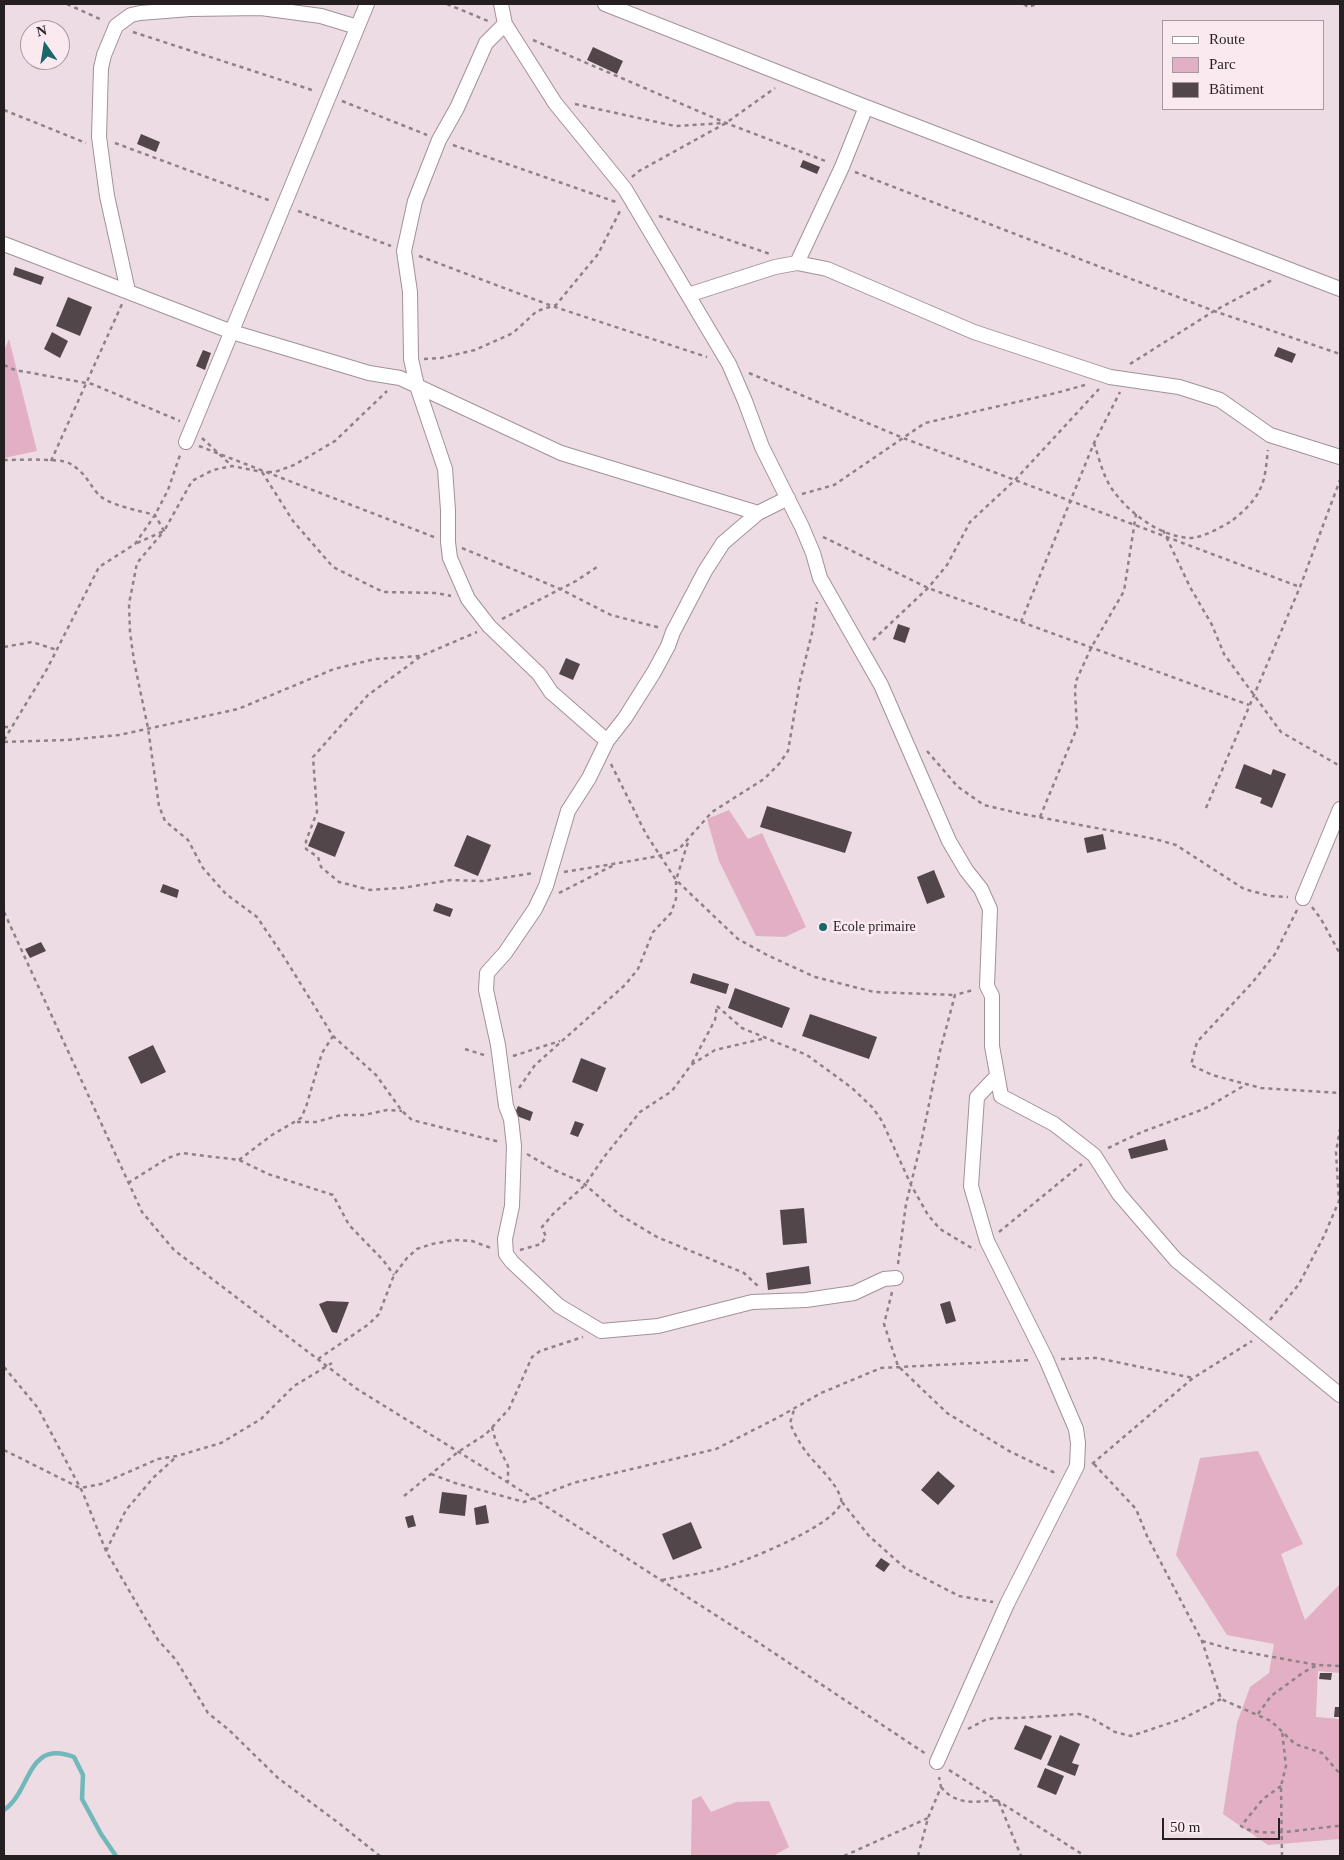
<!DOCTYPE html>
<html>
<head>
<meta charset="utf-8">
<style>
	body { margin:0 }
	#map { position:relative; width:1344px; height:1860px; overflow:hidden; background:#eddce3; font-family:"Times New Roman",serif }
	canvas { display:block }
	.frame { position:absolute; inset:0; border:5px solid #251f21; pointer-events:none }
	.legend { position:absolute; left:1162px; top:20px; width:162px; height:90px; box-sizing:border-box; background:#faeaf0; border:1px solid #a5999d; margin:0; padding:6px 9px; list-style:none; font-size:15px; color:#251f21 }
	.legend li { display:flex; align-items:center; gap:10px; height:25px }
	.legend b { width:25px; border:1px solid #a5999d }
	.north { position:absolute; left:20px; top:20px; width:50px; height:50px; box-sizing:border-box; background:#faeaf0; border:1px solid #a5999d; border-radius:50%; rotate:347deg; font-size:14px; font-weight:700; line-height:20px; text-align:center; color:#251f21 }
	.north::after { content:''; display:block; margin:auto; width:18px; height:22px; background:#19676b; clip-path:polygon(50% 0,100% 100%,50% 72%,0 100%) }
	.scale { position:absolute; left:1162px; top:1818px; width:118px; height:22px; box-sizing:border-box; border:2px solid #251f21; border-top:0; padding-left:6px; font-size:15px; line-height:18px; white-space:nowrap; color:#251f21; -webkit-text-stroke:4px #faeaf0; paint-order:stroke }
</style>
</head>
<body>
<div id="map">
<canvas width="1344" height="1860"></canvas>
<div class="frame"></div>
<ul class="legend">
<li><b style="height:6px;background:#fff"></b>Route</li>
<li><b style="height:14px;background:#e3afc4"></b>Parc</li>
<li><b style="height:14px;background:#53464b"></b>Bâtiment</li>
</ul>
<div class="north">N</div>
<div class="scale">50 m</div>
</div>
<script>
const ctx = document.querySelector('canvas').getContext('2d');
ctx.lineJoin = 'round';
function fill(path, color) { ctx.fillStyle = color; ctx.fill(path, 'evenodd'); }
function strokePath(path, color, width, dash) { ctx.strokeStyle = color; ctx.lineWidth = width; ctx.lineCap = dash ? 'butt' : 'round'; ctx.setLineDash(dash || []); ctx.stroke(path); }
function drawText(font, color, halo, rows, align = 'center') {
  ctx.font = font + ' "Times New Roman",serif'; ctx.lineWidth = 5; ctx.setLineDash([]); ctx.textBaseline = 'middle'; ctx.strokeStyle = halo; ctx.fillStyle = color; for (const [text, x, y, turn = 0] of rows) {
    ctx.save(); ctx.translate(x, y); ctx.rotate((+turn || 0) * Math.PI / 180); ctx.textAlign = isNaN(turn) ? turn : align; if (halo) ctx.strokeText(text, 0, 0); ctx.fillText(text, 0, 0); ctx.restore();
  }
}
fill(new Path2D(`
	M9,339L37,451L4,458V351Z
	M729,810L748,839L762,833L806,927L785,937L756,936L719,861L707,819Z
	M1258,1451L1303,1544L1281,1554L1305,1620L1340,1584V1673L1318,1671L1316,1717L1340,1719V1839L1268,1845L1223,1814L1237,1723L1250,1687L1269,1673L1274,1644L1227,1635L1176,1555L1200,1458Z
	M701,1796L711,1812L736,1802L769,1801L789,1847L773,1856H691L692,1800Z`), '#e3afc4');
strokePath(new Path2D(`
	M4,1810C32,1791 26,1739 74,1757L83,1775L82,1799L101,1834L116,1856`), '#71b8bb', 4.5);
fill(new Path2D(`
	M593,47L623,61L617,74L587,60Z
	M141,134L160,142L156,152L137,144Z
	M803,160L820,167L817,174L800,167Z
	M15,267L44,277L41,285L13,275Z
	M68,297L92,307L80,336L56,326Z
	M52,332L68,341L60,358L44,349Z
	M1278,347L1296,354L1292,363L1274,356Z
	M203,350L211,353L205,370L196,366Z
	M898,624L910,628L905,643L893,639Z
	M566,658L580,664L573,680L559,674Z
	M1244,764L1271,775L1273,769L1286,774L1272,808L1260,803L1262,798L1235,788Z
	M767,806L852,832L845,853L760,827Z
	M318,822L345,832L335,857L308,846Z
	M1103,834L1106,849L1087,853L1084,838Z
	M467,835L491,845L478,876L454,866Z
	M934,870L945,897L927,904L917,877Z
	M163,884L179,890L177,898L160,892Z
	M436,903L453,909L450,917L433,911Z
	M41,942L46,951L30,958L25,949Z
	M693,973L729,984L726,994L690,983Z
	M735,988L790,1008L782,1028L728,1008Z
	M810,1014L877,1037L869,1059L802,1036Z
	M153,1045L166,1072L141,1084L128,1057Z
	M581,1058L606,1068L597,1092L572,1082Z
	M518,1106L533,1112L530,1121L514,1115Z
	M575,1121L584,1124L578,1137L570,1134Z
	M1165,1139L1168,1150L1131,1159L1128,1149Z
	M804,1208L807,1243L783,1245L780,1210Z
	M809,1266L811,1284L768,1290L766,1273Z
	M327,1301L349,1302L337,1333L332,1332L319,1304Z
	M950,1301L956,1321L946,1324L940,1304Z
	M938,1471L955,1486L938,1505L921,1490Z
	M442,1492L467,1495L465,1516L439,1513Z
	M486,1505L489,1523L476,1525L474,1508Z
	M413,1515L416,1526L408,1528L405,1517Z
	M691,1522L702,1548L673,1560L662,1534Z
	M881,1558L890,1564L884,1572L875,1566Z
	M1320,1673H1332L1331,1680L1319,1679Z
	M1335,1707H1340V1717H1334Z
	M1025,1725L1052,1736L1041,1760L1014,1749Z
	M1060,1735L1080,1744L1072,1763L1079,1765L1075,1776L1047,1765Z
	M1045,1768L1064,1776L1056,1795L1037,1787Z`), '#53464b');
const street = new Path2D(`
	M501,4L505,24L555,103L625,189L729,364L745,401L762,447L802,527L813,553L820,578L881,685L949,841L966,870L981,889L990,909L987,986L992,996V1046L1001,1096L1054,1124L1094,1155L1119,1194L1176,1260L1340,1395
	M605,4L866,107L1340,289
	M505,24L486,43L457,108L439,140L415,201L404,251L410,292L411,359L417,386L445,469L448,510V542L450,558L468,599L489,626L539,674L551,692L607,741
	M4,244L232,332L369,373L400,378L561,453L758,513
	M797,263L827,269L974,332L1110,377L1179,387L1220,400L1270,435L1340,457
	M128,291L107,196L99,137L101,68L104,55L116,26L131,15L140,13L190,9L261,8L321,16L357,27
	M688,295L775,267L797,263L842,167L866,107
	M186,442L367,4
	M788,498L758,513L723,543L705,571L673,632L668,646L654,672L625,718L607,741L589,778L568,811L546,886L535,909L505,953L487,973L486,990L498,1045L506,1106L511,1119L514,1146L512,1206L505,1239L506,1254L512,1262L559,1306L601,1331L658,1326L752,1302L806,1300L854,1293L884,1279L896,1278
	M1303,898L1340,809
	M937,1762L1007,1604L1077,1466L1078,1443L1076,1429L1046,1359L987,1241L971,1186L977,1097L997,1076`);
strokePath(street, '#a19298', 16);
strokePath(new Path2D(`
	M67,4L102,20
	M447,4L488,21
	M1024,4L1028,7L1037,4
	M133,32L315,91
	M533,40L726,123L828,162
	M342,101L427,135
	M575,104L675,126L725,123
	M4,110L86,143
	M115,143L271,201
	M453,145L616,202
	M855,172L1214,311L1340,354
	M632,177L639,171L726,123L775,88
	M298,211L391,246
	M659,216L770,254
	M419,256L552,306L707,357
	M424,359L441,358L475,350L513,333L537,311L556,305L598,254L621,209
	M1130,364L1214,311L1274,279
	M4,365L15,370L92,384L180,421
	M749,373L903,438L1300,587
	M202,438L232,466
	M1094,443C1099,458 1103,476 1112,489C1129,513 1158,535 1188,538C1201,539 1219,528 1230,522C1239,516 1255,501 1259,491C1266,479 1266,464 1268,450
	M199,446L434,537
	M4,460C17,460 59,458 69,463C86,473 87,481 98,494C107,505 141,511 155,515L164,531L137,563L129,604L130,632L134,661L148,728L159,806L165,821L188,840L203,868L226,894L257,917L284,957L333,1036L376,1075L402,1111L412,1120L500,1142
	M51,461L122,304
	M262,472L293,521L333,567L383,592L437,593L451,596
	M268,472H275L294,465L335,441L387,391
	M802,494L834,485L925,423L1056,393L1085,385
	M1163,530L1190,587L1212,625L1224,654L1281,732L1340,766
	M823,537L928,588L1249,705
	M137,543L164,531L192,481L213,470L232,466L263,472
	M462,548L560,589L611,615L661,628
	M502,619L576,581L597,567
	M1021,622L1094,443L1120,392
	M873,640L928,588L947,565L970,522L1015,480L1099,389
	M4,647L32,642L57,650
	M420,657L368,695L313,757L317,812L306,841V849L318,857L321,867L339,882L370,890L402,888L451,880L483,881L534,873
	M4,727H12
	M4,740L47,669L99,567L135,544L155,515L168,490L180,455
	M4,742L67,740L119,735L238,709L334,669L375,659L421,656L477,632
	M927,751L958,787L984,805L1022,814L1155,839L1176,845L1244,889L1270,896L1288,897
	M611,764L646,834L676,880L738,939L767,955L815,977L874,992L955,995
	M1206,808L1300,587L1340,480
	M1040,817L1077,728L1075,691L1076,681L1091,648L1124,591L1136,514
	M619,863L659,856L679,849L712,812L764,779L779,764L788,751L800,681L812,633L817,602
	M564,872L619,863
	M559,893L614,865
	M1312,907L1321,919L1340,954
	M1297,910L1275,954L1252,983L1197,1042L1191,1065L1212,1075L1261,1088L1340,1093
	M4,912L142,1212L174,1250L357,1389L533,1498L756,1641L926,1754
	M717,1006L742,1028L807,1055L852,1088L873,1108L882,1121L911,1185L928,1215L940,1229L975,1250
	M465,1049L484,1055
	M513,1056L560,1041
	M692,1063L715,1020L717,1006
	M519,1088L535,1065L625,985L638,969L653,932L671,913L676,899V880L689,839
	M297,1122H316L341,1115H364L387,1110L402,1111
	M1108,1148L1142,1132L1204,1109L1247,1084
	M527,1154L554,1170L582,1182L620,1215L657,1237L744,1273L759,1287
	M239,1160L272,1135L301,1118L306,1107L322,1053L333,1036
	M128,1183L168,1158L182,1153L239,1160L268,1174L333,1195L349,1225L383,1260L394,1275
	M999,1232L1082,1164
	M520,1250L541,1244L546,1237L542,1227L553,1214L585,1185L604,1157L640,1112L672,1091L691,1065L715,1050L766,1038
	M898,1264L906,1204L921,1143L940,1051L955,995L973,990
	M892,1292L884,1324L898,1366L947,1413L1009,1451L1053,1472L1057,1471
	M1270,1320L1299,1284L1324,1236L1339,1201L1336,1152L1340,1129
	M318,1359L369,1324L379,1314L394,1275L407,1258L417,1249L432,1244L454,1240L472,1241L491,1248
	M1061,1359L1097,1358L1193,1378
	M4,1367L38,1408L83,1493L106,1551L158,1640L176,1660L208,1713L229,1730L278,1778L340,1824L380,1856
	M492,1427L496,1442L508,1466V1482
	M4,1450L80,1488L101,1484L158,1459L177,1456L221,1443L261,1419L294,1386L332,1363
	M1092,1464L1193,1378L1252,1341
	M1094,1464L1136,1509L1147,1536L1202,1641L1221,1699L1271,1721L1295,1744L1322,1753L1340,1774
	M431,1474L455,1483L524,1502L573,1483L716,1449L779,1417L821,1393L881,1368L1031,1360
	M404,1496L458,1452L486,1434L509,1409L532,1357L540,1351L583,1337
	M842,1502L869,1536L905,1568L959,1596L993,1602
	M106,1551L126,1510L154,1477L176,1457
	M662,1580C681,1576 700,1574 719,1569C739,1564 846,1522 841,1499C837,1483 817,1466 807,1453C800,1444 794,1433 790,1423L794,1410
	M1202,1641L1234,1650L1317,1665
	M1258,1714L1271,1696L1304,1672L1317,1665L1340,1666
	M968,1729L985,1720L994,1718H1018L1079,1714L1093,1719L1115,1732L1131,1736L1182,1719L1221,1699
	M949,1770L1085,1856
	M1281,1786L1263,1799L1241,1826C1260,1840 1315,1827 1340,1826
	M941,1787C956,1806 977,1802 998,1800L1021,1856
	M844,1856L928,1818
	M918,1856L928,1818L941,1787L939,1777
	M1282,1856L1281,1786L1286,1766L1282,1731`), '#8e8287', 2.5, [4, 4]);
strokePath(street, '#fff', 14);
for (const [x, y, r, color] of [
	[823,927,5,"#19676b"]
]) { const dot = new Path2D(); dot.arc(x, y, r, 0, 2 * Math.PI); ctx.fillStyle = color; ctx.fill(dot); strokePath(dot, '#faeaf0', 2); }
drawText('14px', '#251f21', '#faeaf0', [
	["Ecole primaire",833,927]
], 'left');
</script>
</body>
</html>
